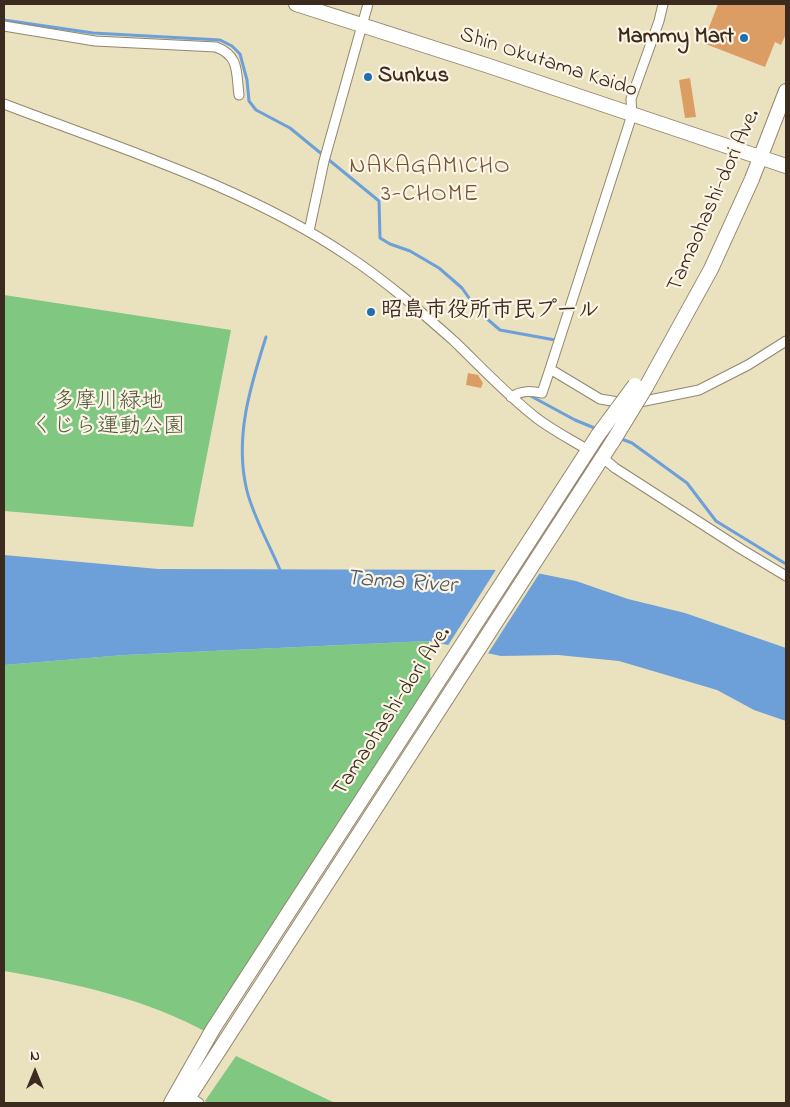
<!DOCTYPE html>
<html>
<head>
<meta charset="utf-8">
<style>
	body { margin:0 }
	#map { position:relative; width:790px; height:1107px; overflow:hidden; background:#eae2be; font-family:"Indie Flower",sans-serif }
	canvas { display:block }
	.frame { position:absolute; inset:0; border:5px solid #3b2a1e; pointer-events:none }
	.north { position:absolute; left:10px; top:1047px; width:50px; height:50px; -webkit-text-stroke:4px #fcf5e5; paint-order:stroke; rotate:0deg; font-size:14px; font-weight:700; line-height:20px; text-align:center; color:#3b2a1e }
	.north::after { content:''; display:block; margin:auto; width:18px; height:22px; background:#3b2a1e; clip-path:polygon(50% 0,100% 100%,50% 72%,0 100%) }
</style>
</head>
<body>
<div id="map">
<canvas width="790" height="1107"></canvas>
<div class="frame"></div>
<div class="north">N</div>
</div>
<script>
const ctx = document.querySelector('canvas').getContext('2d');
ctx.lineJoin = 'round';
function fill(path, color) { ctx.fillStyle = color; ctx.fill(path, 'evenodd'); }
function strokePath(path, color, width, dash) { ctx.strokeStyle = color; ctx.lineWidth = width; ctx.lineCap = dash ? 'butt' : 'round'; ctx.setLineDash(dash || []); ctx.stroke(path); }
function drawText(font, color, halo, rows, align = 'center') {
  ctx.font = font + ' "Indie Flower","Klee One",sans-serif'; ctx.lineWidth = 4.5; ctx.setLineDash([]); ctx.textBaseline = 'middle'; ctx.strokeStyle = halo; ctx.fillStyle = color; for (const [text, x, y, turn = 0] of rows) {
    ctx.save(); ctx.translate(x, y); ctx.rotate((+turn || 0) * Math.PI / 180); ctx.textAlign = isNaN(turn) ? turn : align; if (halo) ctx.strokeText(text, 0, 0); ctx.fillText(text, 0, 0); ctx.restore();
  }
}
fill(new Path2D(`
	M4,295L231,330L193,527L4,511Z
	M429,641L431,693L210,1034C147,999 74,983 4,971V665L125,655Z
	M236,1056L335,1103H209L205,1101Z`), '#80c782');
fill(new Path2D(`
	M4,555L158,569L522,570L576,581L628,599L685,613L786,648V721L754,710L717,690L619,661L558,655L501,656L429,641L125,655L4,665Z`), '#6d9fd8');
fill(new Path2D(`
	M497,568H523L541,571L487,655L447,647Z`), '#eae2be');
strokePath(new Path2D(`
	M4,20L93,33L220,40L232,46L240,54L247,80L249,101L256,110L290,128L379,201L380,238L390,244L410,251L439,268L462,288L479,312L500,330L555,340
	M266,337C250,387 234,439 247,491C254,518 269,544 280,570
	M527,394L575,420L597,429
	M619,438L632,443L687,483L716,521L786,564`), '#6d9fd8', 3);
fill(new Path2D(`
	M718,4H786V34L781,45L775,42L765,67L703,43Z
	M690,78L696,117L685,118L679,80Z
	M468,373L478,375L483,383L481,388L466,385Z`), '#db9d64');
const minor = new Path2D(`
	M4,26L95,41L216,47C240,56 236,73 239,95
	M4,104C119,148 246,187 348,256C387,282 419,310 454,341C480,366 505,393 534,416C550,429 570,439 588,450
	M309,231L324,161L368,4
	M550,369L632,115L631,99L659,21L663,4
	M511,397C522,390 531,391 542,393L550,369L600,399L630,404L699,390L748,365L786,341
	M602,457L615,468L741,549L786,576
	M190,1097L199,1103`);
const primary = new Path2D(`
	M296,4L489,66L786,166
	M646,387L711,269L752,179L786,91
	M171,1103L213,1029L598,435
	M185,1103L613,441`);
strokePath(minor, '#92866e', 11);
strokePath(primary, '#92866e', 16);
strokePath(minor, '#fff', 9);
strokePath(primary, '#fff', 14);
const primaryBridge = new Path2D(`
	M598,435L635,385
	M613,441L646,387`);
strokePath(primaryBridge, '#92866e', 16, []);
strokePath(primaryBridge, '#fff', 14);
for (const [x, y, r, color] of [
	[744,38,5,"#1f6fb2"],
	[368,77,5,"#1f6fb2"],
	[371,312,5,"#1f6fb2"]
]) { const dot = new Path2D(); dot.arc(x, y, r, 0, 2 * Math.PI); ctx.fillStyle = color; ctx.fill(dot); strokePath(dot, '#fcf5e5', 2); }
drawText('bold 22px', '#3b2a1e', '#fcf5e5', [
	["Mammy Mart",734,38,"right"],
	["Sunkus",378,77],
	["昭島市役所市民プール",381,312]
], 'left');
drawText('22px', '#3b2a1e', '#fcf5e5', [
	["Shin Okutama Kaido",548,64,18],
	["Tamaohashi-dori Ave.",715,201,-66],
	["Tamaohashi-dori Ave.",393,712,-57]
]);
drawText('22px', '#50593c', '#fcf5e5', [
	["多摩川緑地",108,403],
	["くじら運動公園",108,428]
]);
ctx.letterSpacing = '1px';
drawText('24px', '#735236', '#fcf5e5', [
	["NAKAGAMICHO",430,168],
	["3-CHOME",430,196]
]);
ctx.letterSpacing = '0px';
drawText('italic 24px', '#4f5968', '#fcf5e5', [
	["Tama River",401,584,4]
]);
</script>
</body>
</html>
